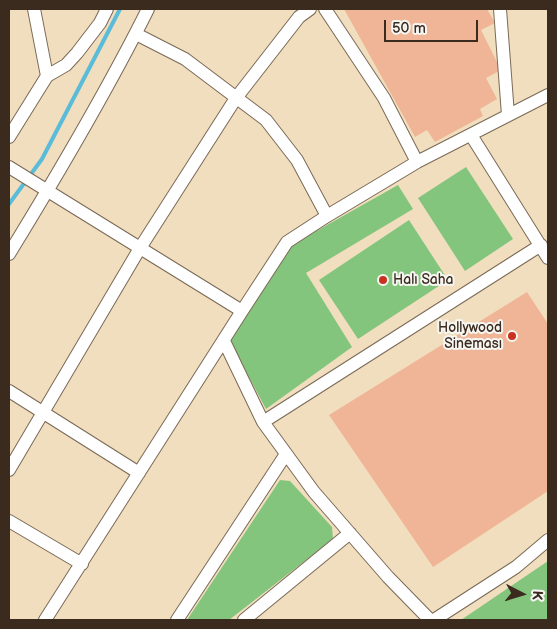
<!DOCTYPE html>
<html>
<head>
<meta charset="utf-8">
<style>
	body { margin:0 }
	#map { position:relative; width:557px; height:629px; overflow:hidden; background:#f0debe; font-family:"Balsamiq Sans",sans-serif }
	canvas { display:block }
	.frame { position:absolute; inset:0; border:10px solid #3b2a1e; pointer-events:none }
	.north { position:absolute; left:497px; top:569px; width:50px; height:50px; -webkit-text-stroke:4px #f6f6f2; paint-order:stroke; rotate:95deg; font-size:14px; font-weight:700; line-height:20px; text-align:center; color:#3b2a1e }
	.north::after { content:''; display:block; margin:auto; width:18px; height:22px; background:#3b2a1e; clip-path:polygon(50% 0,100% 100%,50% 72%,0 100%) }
	.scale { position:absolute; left:384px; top:20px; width:94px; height:22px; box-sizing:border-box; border:2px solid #3b2a1e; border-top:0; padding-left:6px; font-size:15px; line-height:18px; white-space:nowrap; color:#3b2a1e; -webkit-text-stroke:4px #f6f6f2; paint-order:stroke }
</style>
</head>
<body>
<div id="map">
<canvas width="557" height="629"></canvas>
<div class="frame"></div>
<div class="north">K</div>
<div class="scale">50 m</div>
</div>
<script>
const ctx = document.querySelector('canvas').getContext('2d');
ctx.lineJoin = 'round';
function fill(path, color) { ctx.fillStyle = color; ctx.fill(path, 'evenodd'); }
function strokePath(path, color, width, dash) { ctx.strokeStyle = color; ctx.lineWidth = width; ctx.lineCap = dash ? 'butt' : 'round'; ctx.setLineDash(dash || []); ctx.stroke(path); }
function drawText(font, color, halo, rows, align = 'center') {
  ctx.font = font + ' "Balsamiq Sans",sans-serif'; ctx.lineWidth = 4; ctx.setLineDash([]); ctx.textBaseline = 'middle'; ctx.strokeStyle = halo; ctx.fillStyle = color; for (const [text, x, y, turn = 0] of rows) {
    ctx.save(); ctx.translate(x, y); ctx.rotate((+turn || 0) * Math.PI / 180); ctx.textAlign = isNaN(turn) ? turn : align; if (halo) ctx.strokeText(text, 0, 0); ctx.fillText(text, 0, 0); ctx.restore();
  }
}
fill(new Path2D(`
	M466,167L513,239L465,271L418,198Z
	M398,185L413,209L306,273L352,347L266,409L230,342L288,247Z
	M409,220L448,280L358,339L319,280Z
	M280,480L290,481L332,527L333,539L229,620H187Z
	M548,561V620H461Z`), '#84c57d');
strokePath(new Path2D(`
	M9,204L42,159L120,9`), '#5abcd8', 4);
fill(new Path2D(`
	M344,9H487L495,23L481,30L501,70L486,78L497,99L480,109L483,116L435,142L427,130L415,137Z
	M527,292L548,324V491L433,567L329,415Z`), '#f0b596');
const street = new Path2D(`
	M34,9L47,76
	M325,9L384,98L417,162
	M500,9L508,115
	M136,34L185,59L266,120L297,160L327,216
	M471,135L548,258
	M9,137L47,76L66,65L77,53L100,23L107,9
	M9,167L242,311
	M9,254C58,174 106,93 148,9
	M224,341L263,422L314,492L388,577L430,620
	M9,391L139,473
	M263,422L541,245
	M9,470L140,248L236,98L299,17L310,9
	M9,521L82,564
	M45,620L242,311L287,242L327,216L417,162L548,95
	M177,620L286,454
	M244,620L350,533
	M434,620L516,567L548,540`);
strokePath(street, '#7a6956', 14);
strokePath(street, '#fff', 12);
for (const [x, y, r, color] of [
	[383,280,5,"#c8321e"],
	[512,336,5,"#c8321e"]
]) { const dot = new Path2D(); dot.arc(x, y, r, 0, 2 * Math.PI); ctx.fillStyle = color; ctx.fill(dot); strokePath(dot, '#f6f6f2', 2); }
drawText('14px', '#3b2a1e', '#f6f6f2', [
	["Halı Saha",393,280],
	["Hollywood",502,328,"right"],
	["Sineması",502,344,"right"]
], 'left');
</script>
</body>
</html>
